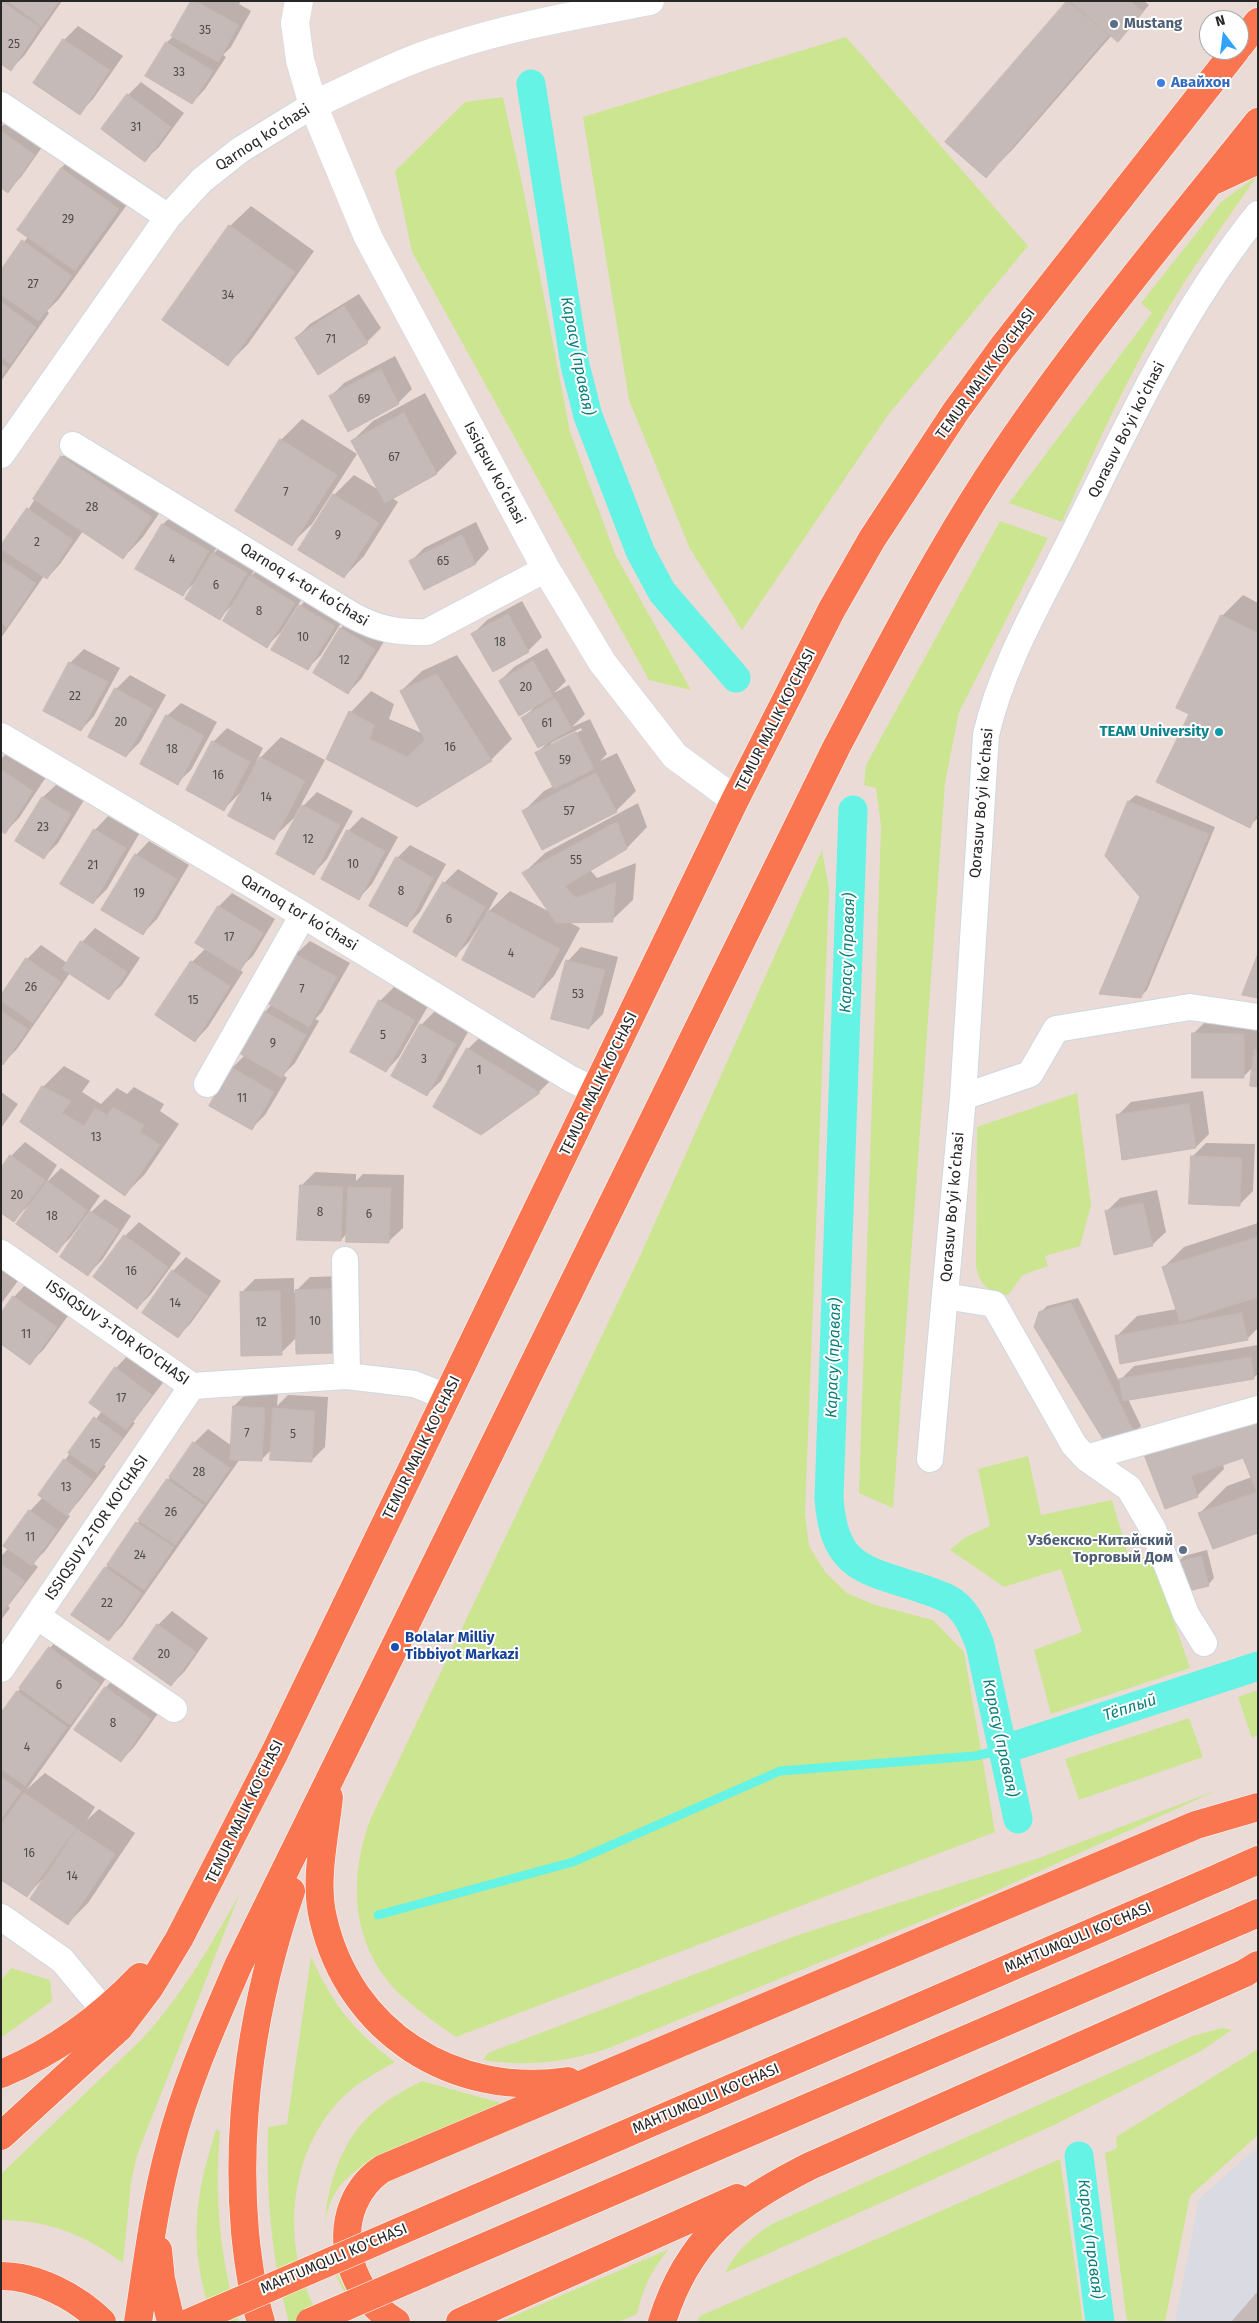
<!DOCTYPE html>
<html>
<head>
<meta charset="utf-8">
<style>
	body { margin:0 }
	#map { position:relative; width:1259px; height:2323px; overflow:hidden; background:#ebdbd7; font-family:"Fira Sans",sans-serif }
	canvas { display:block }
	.frame { position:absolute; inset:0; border:2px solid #272727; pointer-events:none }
	.north { position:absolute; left:1199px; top:10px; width:50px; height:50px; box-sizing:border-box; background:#fff; border:1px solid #a9a9a9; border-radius:50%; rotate:345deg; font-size:14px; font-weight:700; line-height:20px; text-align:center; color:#272727 }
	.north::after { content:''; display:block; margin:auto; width:18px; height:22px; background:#30a3ff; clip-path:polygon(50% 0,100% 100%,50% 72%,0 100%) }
</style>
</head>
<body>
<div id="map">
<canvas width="1259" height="2323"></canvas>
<div class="frame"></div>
<div class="north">N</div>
</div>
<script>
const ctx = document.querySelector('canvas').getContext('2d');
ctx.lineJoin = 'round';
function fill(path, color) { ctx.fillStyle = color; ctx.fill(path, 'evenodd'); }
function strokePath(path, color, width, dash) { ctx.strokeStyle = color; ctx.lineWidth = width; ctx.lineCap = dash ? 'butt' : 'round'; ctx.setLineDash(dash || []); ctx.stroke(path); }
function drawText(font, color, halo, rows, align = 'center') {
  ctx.font = font + ' "Fira Sans",sans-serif'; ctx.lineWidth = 4; ctx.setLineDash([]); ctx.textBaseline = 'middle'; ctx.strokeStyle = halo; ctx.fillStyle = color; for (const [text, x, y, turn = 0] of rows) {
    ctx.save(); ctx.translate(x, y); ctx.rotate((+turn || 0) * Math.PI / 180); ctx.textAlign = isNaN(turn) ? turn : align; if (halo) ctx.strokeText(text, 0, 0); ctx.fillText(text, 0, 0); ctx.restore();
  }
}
fill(new Path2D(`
	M1258,2146V2322H1175L1199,2199Z`), '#d9dae2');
fill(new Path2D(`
	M846,37L1028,246L888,415L742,630L690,549L629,400L583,117Z
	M503,97L523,188L570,432L615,554L691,690L649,680L412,252L395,171L465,102Z
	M1257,176C1222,227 1185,277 1155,331C1120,393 1091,458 1062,522L1009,503L1152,313L1141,303L1221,202Z
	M1000,521L1048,538L959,712L945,783L893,1508L859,1493L881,826L876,788L864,785L866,765Z
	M822,850L829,889L805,1513L809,1546L826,1573L847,1593L875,1605L933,1620L964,1652L995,1832L456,2037C438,2025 420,2012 404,1998C351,1950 347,1880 371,1818L640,1256Z
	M1077,1093L1091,1205L1080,1246L1045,1256L1048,1266L1023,1275L1008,1295C989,1294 978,1283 976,1265L977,1127Z
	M1028,1456L1041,1515L1112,1500L1130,1562L1151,1554L1190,1668L1051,1714L1034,1650L1082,1632L1061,1569L1004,1587L950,1550L964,1538L990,1526L978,1469Z
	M1258,1690V1735L1252,1738L1238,1697Z
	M1189,1718L1203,1757L1079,1800L1065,1759Z
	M1220,1789L996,1891L609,2048C568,2062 527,2067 483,2060L488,2053L798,1935L1039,1858Z
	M240,1893L137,2155L131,2182L123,2263C83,2234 51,2221 1,2220V2174L142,2039C183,1994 211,1945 240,1893Z
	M311,1957C333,2004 353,2031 395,2062C377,2072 360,2081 344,2096C285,2153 279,2255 323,2322H289C271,2259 266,2192 268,2127L287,2124Z
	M11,1968L50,1980L52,2001L1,2038V1980Z
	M1222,2028L1232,2030L1201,2051L1054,2125L725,2273C736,2251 751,2237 772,2224L1193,2036Z
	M1258,2049V2135L1190,2196L1165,2322H1127L1105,2153L1117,2148L1116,2137Z
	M422,2081L501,2103C475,2114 449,2125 423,2136C366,2160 308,2184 331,2259C339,2283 356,2303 365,2322C326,2273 315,2228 336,2169C343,2150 354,2130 368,2117C383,2101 403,2091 422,2081Z
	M216,2130L220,2131C214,2196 220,2260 239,2322H214C188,2251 193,2201 216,2130Z
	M1060,2159L1083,2322H697L700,2316Z
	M669,2249C652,2269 643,2288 637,2314L618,2322H500Z`), '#cce590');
fill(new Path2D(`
	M1,1H62L24,56L11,69Z
	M192,1H241L239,4L251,11L231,47L223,55L226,57L205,89L192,103L147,75L167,42L174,36Z
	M1069,1H1144L1149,5L1124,34L1112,35L1013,149L986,176L947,142Z
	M78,26L123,56L93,99L80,113L64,40Z
	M141,82L184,113L159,147L145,160L128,95Z
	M13,116L47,140L21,177L7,191L1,187V127Z
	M82,148L139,188L59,299L47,311L49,313L1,381V272L28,237L61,168Z
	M251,206L314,251L248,344L228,364L230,226Z
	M359,294L381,328L367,342L296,338L310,324Z
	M395,356L412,389L398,403L331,396L344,383Z
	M425,393L457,453L437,473L392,498L398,502L364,556L344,577L334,495L354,475L379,490L352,441L373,421Z
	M302,419L357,454L312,524L291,544L237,510L281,440Z
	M83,436L171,496L143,537L123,558L83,531L60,564L47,578L44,576L1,638V552L62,457Z
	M177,511L222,537L213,554L227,540L260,559L251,576L265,562L308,589L281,632L267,646L232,605L220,618L195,582L182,595L136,568L163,524Z
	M476,522L489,549L476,563L424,588L411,561L424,548Z
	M314,592L348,612L321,655L307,669L273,650L300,606Z
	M1243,595L1258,603V818L1249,826L1190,713L1222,616Z
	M522,601L542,637L528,651L494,670L473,634L487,620Z
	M354,615L388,635L361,679L348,693L341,628Z
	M547,648L566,681L554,693L569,685L585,714L572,727L590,719L607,754L600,761L617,753L636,791L616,811L523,812L544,791L554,786L537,753L548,742L523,719L536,705L500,681L514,667ZM581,728L582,730L551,746V743Z
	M84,649L120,668L94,716L81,730L70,663Z
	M457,655L512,739L491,760L327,758L351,712L371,691L394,704L389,719L424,734L401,691L422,671Z
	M130,675L166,695L140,742L126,756L116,689Z
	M181,703L217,722L191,770L177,783L167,716Z
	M227,728L263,748L256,762L281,737L325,760L294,818L273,838L242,791L224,809L213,742Z
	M8,752L46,777L19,818L5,832L1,829V759Z
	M57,784L84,800L58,843L44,857L16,841L43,797Z
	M317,792L353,811L327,859L314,873L303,806Z
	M1136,795L1215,827L1147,990L1140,997L1141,897L1106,856L1129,801Z
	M638,803L647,827L627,848L590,870L597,878L636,863L633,900L612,920L567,921L580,928L554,976L534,997L480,924L469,942L456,955L444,883L458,869L498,893L487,913L510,891L550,912L524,873L545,853Z
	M108,816L139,834L107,889L93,903L95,830Z
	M362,817L398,837L372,884L359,898L323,879L348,831Z
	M149,841L189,865L157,919L143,933L136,855Z
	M410,845L446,864L420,912L407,925L397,858Z
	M232,893L275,919L253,956L239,969L243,972L208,1027L195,1041L192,962L206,948L197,943L219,906Z
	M95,928L140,958L122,985L108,998L70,973L17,1049L3,1063L1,1062V1000L27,959L41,945L67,963L82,942Z
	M310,941L350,963L322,1012L315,1019L319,1021L295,1063L283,1075L287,1078L265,1115L251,1129L211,1105L232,1068L245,1055L265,1012L272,1004L269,1003L296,954Z
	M581,947L618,957L603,1014L589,1028L568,961Z
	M394,987L428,1006L399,1057L386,1071L380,1001Z
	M435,1011L469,1030L441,1081L427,1094L421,1025Z
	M1207,1020H1257L1258,1086L1253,1067L1243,1077L1193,1034Z
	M488,1029L559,1072L539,1092L481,1134L468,1049Z
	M64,1066L90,1081L82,1092L101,1104L117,1088L127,1094L134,1087L164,1104L160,1111L179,1124L145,1174L125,1194L21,1122L43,1087Z
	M1203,1091L1209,1134L1196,1147L1117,1116L1131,1102Z
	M1,1092L18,1104L1,1128Z
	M25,1142L57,1165L46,1183L61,1168L100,1196L71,1237L57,1251L30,1204L14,1220L11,1156Z
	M1206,1143L1255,1144L1253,1191L1239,1205L1193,1156Z
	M315,1172L356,1174V1181L363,1174L404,1175L403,1228L389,1241L347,1233L341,1240L301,1186Z
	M1157,1190L1166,1232L1152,1245L1106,1212L1120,1198Z
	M105,1199L131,1216L102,1260L88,1274L89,1214Z
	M139,1222L181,1253L151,1294L137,1308L125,1236Z
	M1258,1223V1328L1247,1339L1116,1337L1137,1316L1177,1309L1164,1267L1184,1247Z
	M186,1257L221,1281L191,1323L178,1336L173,1271Z
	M1,1265L20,1278L1,1304Z
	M348,1276L297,1337L281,1353L241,1293L255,1279L294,1278V1293L310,1277Z
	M27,1283L70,1313L44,1349L30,1363L14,1297Z
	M1078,1298L1119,1381L1134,1366L1258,1345V1374L1253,1378L1128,1399L1141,1426L1135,1432L1040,1313L1047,1306Z
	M129,1354L165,1380L133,1422L135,1423L104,1465L106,1466L80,1500L67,1514L70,1516L45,1551L33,1563L38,1567L8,1606L10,1608L1,1620V1556L9,1548L30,1511L43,1497L65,1460L102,1411L116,1368Z
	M248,1392L278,1394L277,1406L288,1395L328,1397L325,1447L311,1461L272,1449L261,1460L240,1459L122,1626L108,1640L106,1568L194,1443L208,1429L232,1446L234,1406Z
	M1258,1400V1532L1200,1513L1227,1486L1252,1477L1244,1456L1223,1464L1224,1469L1197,1496L1145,1452Z
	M1207,1550L1214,1578L1208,1585L1177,1563L1184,1556Z
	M172,1611L208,1638L185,1671L171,1685L158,1625Z
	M63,1634L112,1670L27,1789L45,1773L95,1807L87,1820L99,1809L135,1833L88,1903L68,1923L43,1879L27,1895L1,1879V1715L50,1648Z
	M119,1674L164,1705L134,1747L121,1761L106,1687Z`), '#0003');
strokePath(new Path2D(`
	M378,1915L573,1862L780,1771L975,1756L1002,1750`), '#64f3e4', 9);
strokePath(new Path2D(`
	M531,84L575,365L588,416L640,551L662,592L736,678
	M853,810L829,1498C834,1569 863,1569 923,1589C934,1593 948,1597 957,1605C969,1616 974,1630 980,1645L1018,1819
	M1002,1750L1258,1666
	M1079,2156L1100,2322`), '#64f3e4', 29);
const building = new Path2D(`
	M1,1L40,27L11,71L1,64Z
	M8,1H59L42,26Z
	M191,1H195L239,25L218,62L171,36Z
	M1067,1L1109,35L986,178L945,142Z
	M1070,1H1130L1143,12L1118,42Z
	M63,39L110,70L80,115L33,83Z
	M166,42L213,71L192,104L145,76Z
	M127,94L171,127L145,162L101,129Z
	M1,131L35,155L8,193L1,188Z
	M61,168L119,209L75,271L17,230Z
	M229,225L295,272L228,366L162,320Z
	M22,240L72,276L39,321L1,295V270Z
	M1,302L36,327L11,364L1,357Z
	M344,306L368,343L318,375L295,338Z
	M1,364L8,368L1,377Z
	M381,369L399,404L348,432L329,396Z
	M404,413L437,474L385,503L351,441Z
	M280,439L337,475L292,546L235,511Z
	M61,456L152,517L123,559L33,499Z
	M333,494L379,523L344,578L298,550Z
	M27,508L73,540L47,579L1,549V545Z
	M162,524L209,551L183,596L135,569Z
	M462,535L476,564L424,590L409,561Z
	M212,553L247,573L220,620L185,599Z
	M1,560L36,583L7,627L1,623Z
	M250,575L295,603L267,648L223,621Z
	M299,605L335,626L308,670L271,650Z
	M508,614L529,652L493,672L471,634Z
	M1221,615L1258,633V811L1250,828L1156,782L1189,714L1176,708Z
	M340,628L375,649L348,694L313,673Z
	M533,661L553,696L519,716L499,681Z
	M69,662L108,682L81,731L43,711Z
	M437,674L492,761L417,807L326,759L349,711L374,725L370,739L407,757L425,740L400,691Z
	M115,688L153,709L126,757L88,737Z
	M555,698L572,729L538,748L521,718Z
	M166,715L204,736L178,785L140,764Z
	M576,732L594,769L554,789L535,753Z
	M212,741L250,762L224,811L186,790Z
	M260,757L305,781L274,840L228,816Z
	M1,770L33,791L5,834L1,831Z
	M596,773L617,812L542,850L522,811Z
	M42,797L71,814L44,859L15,841Z
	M1128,801L1209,834L1141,998L1099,994L1140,897L1105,856Z
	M302,805L340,825L314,875L276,854Z
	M617,822L627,849L565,886L576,898L616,882L613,922L556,923L522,873Z
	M94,829L126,848L93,904L60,884Z
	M347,830L385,851L359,900L321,879Z
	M135,854L177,879L143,935L101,910Z
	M396,857L433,878L407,927L369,906Z
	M443,882L485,907L456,957L413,932Z
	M218,906L263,933L240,971L195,943Z
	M488,910L560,949L534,998L462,960Z
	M81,941L127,972L109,1000L62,969Z
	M295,954L337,977L309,1027L267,1003Z
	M1258,954V998L1242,995Z
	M26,958L61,982L33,1023L1,1001V995Z
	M566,960L605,970L589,1029L551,1019Z
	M191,961L230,986L195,1042L155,1015Z
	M379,1000L415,1020L386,1072L350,1052Z
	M1,1011L28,1029L3,1065L1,1063Z
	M264,1011L306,1035L282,1078L239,1053Z
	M420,1024L456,1044L427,1096L391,1076Z
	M1192,1033L1244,1034V1078H1192Z
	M467,1048L540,1093L481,1135L433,1107Z
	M1254,1050H1258V1087L1250,1086Z
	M231,1067L274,1092L252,1130L209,1106Z
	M42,1086L71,1101L62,1113L84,1126L95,1108L107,1115L113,1107L144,1125L140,1132L160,1145L125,1196L20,1122Z
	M1189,1104L1196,1148L1122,1160L1116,1115Z
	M10,1155L45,1180L14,1222L1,1213V1168Z
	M1191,1156L1242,1158L1240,1206L1189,1204Z
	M47,1181L87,1210L57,1253L16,1224Z
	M300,1185L343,1187L341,1241L297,1240Z
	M348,1187L391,1188L389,1243L346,1242Z
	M1143,1203L1153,1246L1114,1255L1105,1211Z
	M90,1211L119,1230L88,1276L60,1257Z
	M124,1235L168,1267L137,1309L93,1277Z
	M1258,1237V1297L1180,1322L1162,1267Z
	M172,1270L208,1296L178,1338L142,1313Z
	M335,1289L336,1353L296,1354L295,1290Z
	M280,1291L282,1355L241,1356L240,1292Z
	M13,1296L57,1327L30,1365L1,1344V1313Z
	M1071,1303L1135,1434L1103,1439L1034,1327L1039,1312Z
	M1242,1313L1248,1340L1120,1364L1115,1336Z
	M1251,1357L1254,1379L1123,1401L1119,1379Z
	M115,1367L152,1395L126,1430L89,1403Z
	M233,1406L265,1408L262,1461L230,1460Z
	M273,1408L315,1411L312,1462L270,1460Z
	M94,1417L123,1438L97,1473L68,1453Z
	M1258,1419V1533L1213,1549L1198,1513L1257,1492L1243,1458L1191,1476L1198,1497L1165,1509L1143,1452Z
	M193,1442L230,1468L206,1503L169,1477Z
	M64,1459L93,1480L67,1516L38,1495Z
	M167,1479L204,1505L175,1545L138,1520Z
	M29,1510L57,1530L32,1566L3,1546Z
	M136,1522L174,1547L144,1590L107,1565Z
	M1201,1556L1209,1586L1184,1592L1176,1563Z
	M1,1564L25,1581L1,1614Z
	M105,1567L142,1593L109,1641L71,1615Z
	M157,1624L196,1652L171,1686L133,1659Z
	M49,1647L100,1684L70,1725L19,1688Z
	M105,1687L151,1719L121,1762L74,1730Z
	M17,1691L67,1727L25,1786L1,1769V1713Z
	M1,1777L21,1791L1,1819Z
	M24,1793L76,1828L27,1897L1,1880V1825Z
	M77,1829L115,1854L68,1925L30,1899Z
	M1258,2292V2322H1232Z`);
fill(building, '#c5bab7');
strokePath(building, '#c5b7b1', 1);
const minor = new Path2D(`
	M1,105L168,217
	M73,445L352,615C377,629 398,633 427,632L546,569
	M1,455L168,217L202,180L240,150L313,105
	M1,736L303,915L571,1079L596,1091
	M207,1084L303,915
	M963,1097L1030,1074L1056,1029L1190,1007L1258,1017
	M1,1253L192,1386L347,1376L414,1384L447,1397
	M345,1260L347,1376
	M945,1296L994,1304L1074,1445L1086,1458L1129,1488L1153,1529L1186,1614L1204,1643
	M1086,1458L1258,1409
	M930,1459L963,1097L986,735C1002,664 1041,600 1073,535C1128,425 1180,311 1258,214
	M38,1617L174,1709
	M1,1669L192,1386
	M1,1917L62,1960L118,2027`);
const tertiary = new Path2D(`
	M299,1L295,23L300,60L313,105L368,237L546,569L602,662L675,756L735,800
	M313,105C357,85 400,62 446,48C512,26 582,14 650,1`);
const trunk = new Path2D(`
	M1239,46L1258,22
	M1215,180L1258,160
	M329,1797C325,1836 314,1880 323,1918C349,2033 454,2098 568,2081
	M1222,1876L1258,1860
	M1240,1921L1258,1913
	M1,2074C54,2052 100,2019 140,1977
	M1,2136L119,2028L150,1987L179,1939L275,1752L735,800L832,609L872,539L956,411L1002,348L1236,50
	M158,2250L161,2279L171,2322
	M1,2276C37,2276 77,2297 102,2322
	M138,2322C147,2264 154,2206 169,2150C185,2087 212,2026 238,1966L837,746C890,646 942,544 1006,450C1083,336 1172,230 1258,122
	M261,2322C252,2293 248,2262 245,2232C235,2118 254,1999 291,1891
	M396,2322C341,2290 327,2207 382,2169L1196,1825L1258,1807
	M460,2322L737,2198
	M662,2322C688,2238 735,2204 810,2166L1245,1973L1258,1965`);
strokePath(minor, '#cdd8e1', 28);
strokePath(tertiary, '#cdd8e1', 29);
strokePath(trunk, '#fff', 29);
strokePath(minor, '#fff', 26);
strokePath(tertiary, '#fff', 28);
strokePath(trunk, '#fa7650', 28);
const trunkBridge = new Path2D(`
	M190,2322L1222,1876
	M310,2322L1240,1921`);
strokePath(trunkBridge, '#fff', 29, []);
strokePath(trunkBridge, '#fa7650', 28);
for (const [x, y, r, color] of [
	[1114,24,5,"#5c6f8a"],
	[1161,83,5,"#3f7fe0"],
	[1219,732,5,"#0f9aa8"],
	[1183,1550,5,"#5c6f8a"],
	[395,1647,5,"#1a4fb4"]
]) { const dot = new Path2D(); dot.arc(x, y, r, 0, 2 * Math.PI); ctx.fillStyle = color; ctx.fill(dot); strokePath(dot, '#fff', 2); }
drawText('12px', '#4e4c4b', null, [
	["35",205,31],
	["25",14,45],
	["33",179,73],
	["31",136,128],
	["29",68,220],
	["27",33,285],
	["34",228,296],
	["71",331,340],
	["69",364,400],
	["67",394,458],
	["7",286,493],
	["28",92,508],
	["9",338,536],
	["2",37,543],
	["4",172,560],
	["65",443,562],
	["6",216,586],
	["8",259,612],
	["10",303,638],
	["18",500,643],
	["12",344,661],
	["20",526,688],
	["22",75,697],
	["20",121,723],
	["61",547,724],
	["16",450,748],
	["18",172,750],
	["59",565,761],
	["16",218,776],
	["14",266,798],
	["57",569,812],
	["23",43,828],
	["12",308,840],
	["55",576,861],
	["10",353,865],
	["21",93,866],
	["8",401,892],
	["19",139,894],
	["6",449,920],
	["17",229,938],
	["4",511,954],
	["26",31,988],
	["7",302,990],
	["53",578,995],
	["15",193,1001],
	["5",383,1036],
	["9",273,1044],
	["3",424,1060],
	["1",479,1071],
	["11",242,1099],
	["13",96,1138],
	["20",17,1196],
	["8",320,1213],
	["6",369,1215],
	["18",52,1217],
	["16",131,1272],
	["14",175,1304],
	["10",315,1322],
	["12",261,1323],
	["11",26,1335],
	["17",121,1399],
	["7",247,1434],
	["5",293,1435],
	["15",95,1445],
	["28",199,1473],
	["13",66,1488],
	["26",171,1513],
	["11",30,1538],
	["24",140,1556],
	["22",107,1604],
	["20",164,1655],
	["6",59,1686],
	["8",113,1724],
	["4",27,1748],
	["16",29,1854],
	["14",72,1877]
]);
drawText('bold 15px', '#4e5e75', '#fff', [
	["Mustang",1124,24],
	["Узбекско-Китайский",1173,1541,"right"],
	["Торговый Дом",1173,1558,"right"]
], 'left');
drawText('bold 15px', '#366cbe', '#fff', [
	["Авайхон",1171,83]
], 'left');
drawText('15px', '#272727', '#fff', [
	["Qarnoq koʻchasi",263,138,-33],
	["TEMUR MALIK KO'CHASI",986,374,-54],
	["Qorasuv Bo‘yi koʻchasi",1127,430,-63],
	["Issiqsuv koʻchasi",494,473,62],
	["Qarnoq 4-tor koʻchasi",304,585,31],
	["TEMUR MALIK KO'CHASI",776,720,-63],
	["Qorasuv Bo‘yi koʻchasi",982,803,-85],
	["Qarnoq tor koʻchasi",299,913,31],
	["TEMUR MALIK KO'CHASI",599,1084,-64],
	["Qorasuv Bo‘yi koʻchasi",953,1207,-85],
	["ISSIQSUV 3-TOR KO'CHASI",117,1333,35],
	["TEMUR MALIK KO'CHASI",422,1448,-64],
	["ISSIQSUV 2-TOR KO'CHASI",97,1528,-56],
	["TEMUR MALIK KO'CHASI",245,1812,-64],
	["MAHTUMQULI KO'CHASI",1078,1938,-23],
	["MAHTUMQULI KO'CHASI",706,2099,-23],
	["MAHTUMQULI KO'CHASI",334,2259,-23]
]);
drawText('bold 15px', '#0d838f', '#fff', [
	["TEAM University",1209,732]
], 'right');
drawText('bold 15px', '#164399', '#fff', [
	["Bolalar Milliy",405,1638],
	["Tibbiyot Markazi",405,1655]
], 'left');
drawText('italic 16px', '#0a7f7b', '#fff', [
	["Карасу (правая)",577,356,79],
	["Карасу (правая)",848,953,-88],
	["Карасу (правая)",834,1358,-88],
	["Тёплый",1130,1708,-18],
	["Карасу (правая)",1000,1738,78],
	["Карасу (правая)",1090,2239,83]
]);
</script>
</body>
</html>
